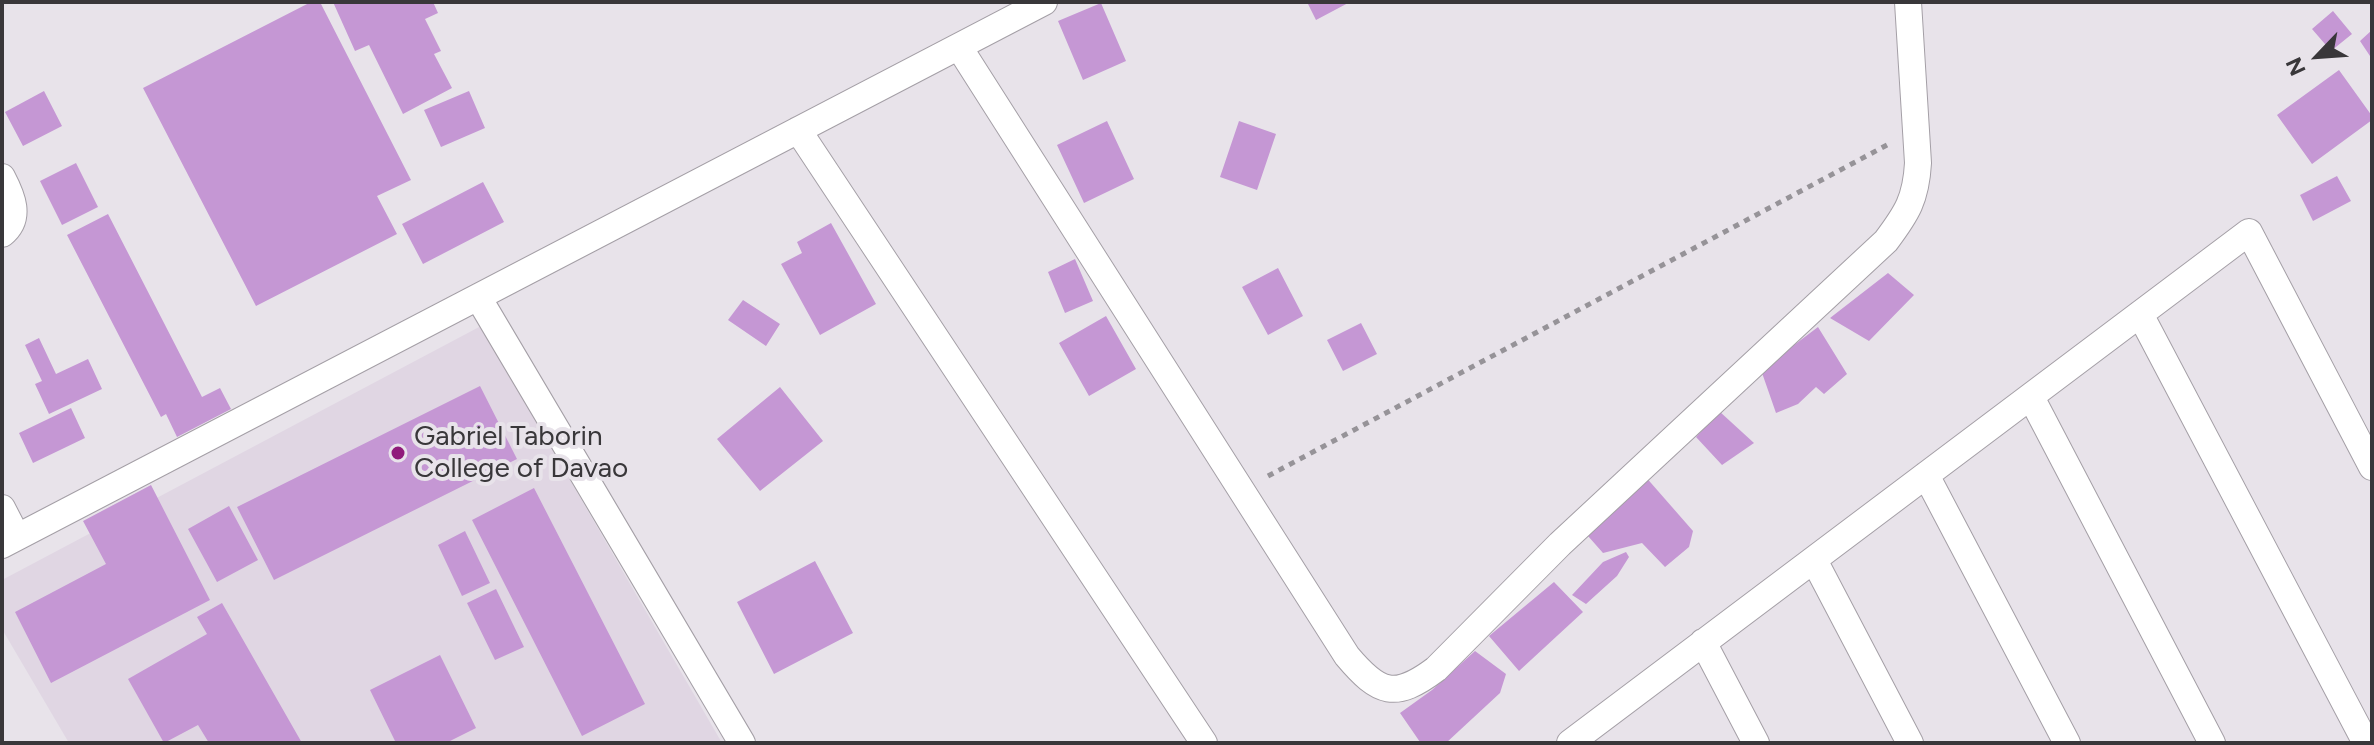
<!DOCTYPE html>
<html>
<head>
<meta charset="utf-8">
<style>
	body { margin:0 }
	#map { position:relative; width:2374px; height:745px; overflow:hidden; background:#e8e3ea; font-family:Figtree,sans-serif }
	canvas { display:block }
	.frame { position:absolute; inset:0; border:4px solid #39373a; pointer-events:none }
	.north { position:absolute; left:2278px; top:16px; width:80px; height:80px; -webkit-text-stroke:6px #e8e3ea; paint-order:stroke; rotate:245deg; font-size:22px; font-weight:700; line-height:32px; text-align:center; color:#39373a }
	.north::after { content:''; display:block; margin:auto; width:28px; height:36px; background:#39373a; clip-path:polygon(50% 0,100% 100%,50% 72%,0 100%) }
</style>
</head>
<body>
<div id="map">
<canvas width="2374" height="745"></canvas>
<div class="frame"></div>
<div class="north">N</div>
</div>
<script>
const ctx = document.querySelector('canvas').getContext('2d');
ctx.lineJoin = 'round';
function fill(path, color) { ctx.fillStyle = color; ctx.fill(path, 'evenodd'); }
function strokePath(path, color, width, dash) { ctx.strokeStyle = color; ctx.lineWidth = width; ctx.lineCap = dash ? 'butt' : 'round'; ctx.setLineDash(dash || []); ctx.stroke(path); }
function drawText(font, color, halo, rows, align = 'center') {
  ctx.font = font + ' Figtree,sans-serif'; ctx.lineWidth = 8; ctx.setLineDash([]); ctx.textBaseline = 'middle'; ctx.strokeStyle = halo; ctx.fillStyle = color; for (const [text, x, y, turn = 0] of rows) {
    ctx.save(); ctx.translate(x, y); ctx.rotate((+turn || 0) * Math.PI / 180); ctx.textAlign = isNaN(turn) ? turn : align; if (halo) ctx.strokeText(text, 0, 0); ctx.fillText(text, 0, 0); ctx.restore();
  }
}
fill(new Path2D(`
	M481,326L722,743H69L2,629V580Z`), '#e0d6e3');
fill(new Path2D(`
	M311,2H320L411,180L377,196L397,234L256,306L143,88Z
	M333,2H433L438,13L425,19L441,51L434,54L452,88L403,114L369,45L355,51Z
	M1307,2H1350L1316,20Z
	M1101,3L1126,61L1083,80L1058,21Z
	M2333,11L2352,34L2331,51L2312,29Z
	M2372,30V59L2360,41Z
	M2339,70L2372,116V120L2312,164L2277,115Z
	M44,91L62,126L23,146L5,112Z
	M469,91L485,128L441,147L424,110Z
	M1107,121L1134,179L1084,203L1057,145Z
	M1239,121L1276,134L1257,190L1220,177Z
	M76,163L98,207L62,225L40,181Z
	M2337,176L2351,201L2313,221L2300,195Z
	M483,182L504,222L423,264L402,224Z
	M108,214L202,397L220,388L231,409L177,437L166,414L161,417L67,235Z
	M831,223L876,304L820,335L781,264L802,253L797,242Z
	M1075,259L1093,301L1065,313L1048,272Z
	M1278,268L1303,316L1268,335L1242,287Z
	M1888,273L1914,295L1869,341L1830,318Z
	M743,300L780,324L766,346L728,320Z
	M1106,316L1136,369L1089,396L1059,343Z
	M1361,323L1377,354L1343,371L1327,340Z
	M1818,327L1847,374L1824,394L1816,387L1798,404L1776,413L1761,370Z
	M39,338L56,374L88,359L102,389L49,414L35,384L42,381L25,345Z
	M480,386L517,459L274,580L237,507Z
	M780,387L823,441L760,491L717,439Z
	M71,408L85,438L33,463L19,433Z
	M1719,411L1754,443L1722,465L1696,437Z
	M1644,475L1693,531L1689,547L1665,567L1642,543L1603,553L1588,536Z
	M151,485L210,600L51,683L15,612L106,564L83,521Z
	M534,488L645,704L582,736L472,520Z
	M229,506L258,560L217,582L188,529Z
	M465,531L490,583L462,596L438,545Z
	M1626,552L1629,557L1617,576L1586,604L1572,595L1603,562Z
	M815,561L853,633L774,674L737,602Z
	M1554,582L1583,612L1519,671L1489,636Z
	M496,589L524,647L495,660L467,603Z
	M222,603L302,743H209L198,725L164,743L128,679L207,634L197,617Z
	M1475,651L1506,674L1500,693L1446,743L1420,742L1400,713L1432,690Z
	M440,655L476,728L446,743H396L370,690Z`), '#c597d4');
const street = new Path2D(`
	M959,47L1347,656C1379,694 1395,700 1436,669L1560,544L1886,241C1907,213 1916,199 1918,163L1908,2
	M798,130L1204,743
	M2,177C12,196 22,218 2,234
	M478,297L742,743
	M2140,314L2366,743
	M2031,397L2212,743
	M1926,475L2067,743
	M2,508L17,537
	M2,545L1044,2
	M1814,560L1910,743
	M1703,642L1756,743
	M1570,743L2249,232L2372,467`);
strokePath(street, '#a49fa6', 28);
strokePath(new Path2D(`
	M1268,476L1887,145`), '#969398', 5, [6, 6]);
strokePath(street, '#fff', 26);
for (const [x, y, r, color] of [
	[398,453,8,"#901b7b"]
]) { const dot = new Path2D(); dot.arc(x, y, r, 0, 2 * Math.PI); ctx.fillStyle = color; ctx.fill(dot); strokePath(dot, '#e8e3ea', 3); }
drawText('28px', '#39373a', '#e8e3ea', [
	["Gabriel Taborin",414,437],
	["College of Davao",414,469]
], 'left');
</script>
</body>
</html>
